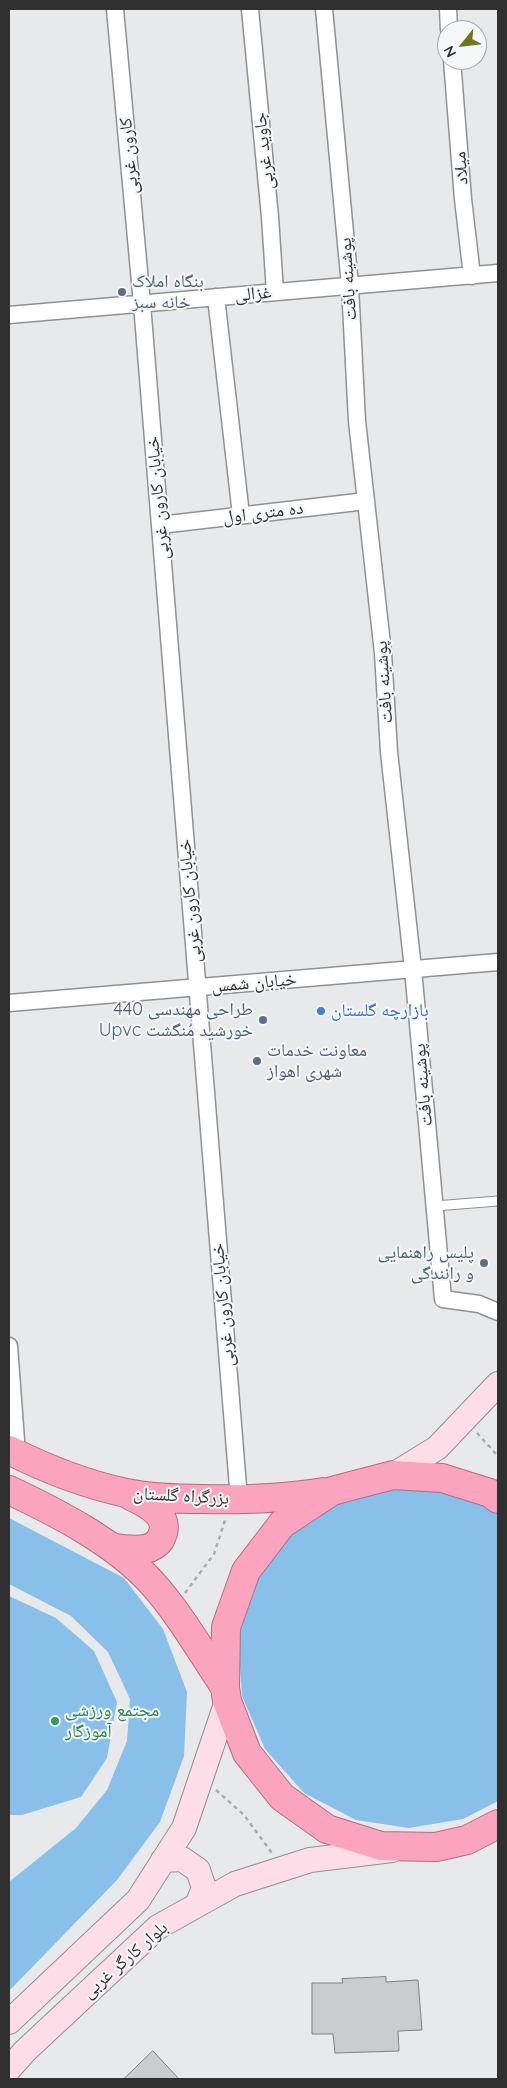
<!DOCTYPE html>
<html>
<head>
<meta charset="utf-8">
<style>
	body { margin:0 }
	#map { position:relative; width:507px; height:2088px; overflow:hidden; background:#e7e9ea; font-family:Quicksand,sans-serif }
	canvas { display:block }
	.frame { position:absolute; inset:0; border:10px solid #303031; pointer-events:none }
	.north { position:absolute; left:437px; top:20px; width:50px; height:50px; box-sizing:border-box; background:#f4f6f7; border:1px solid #a6a7a8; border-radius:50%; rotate:241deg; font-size:14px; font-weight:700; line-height:20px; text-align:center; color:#303031 }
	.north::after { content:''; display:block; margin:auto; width:18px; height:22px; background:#71741a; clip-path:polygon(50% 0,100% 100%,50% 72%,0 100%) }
</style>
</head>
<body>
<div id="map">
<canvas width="507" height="2088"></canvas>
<div class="frame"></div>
<div class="north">N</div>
</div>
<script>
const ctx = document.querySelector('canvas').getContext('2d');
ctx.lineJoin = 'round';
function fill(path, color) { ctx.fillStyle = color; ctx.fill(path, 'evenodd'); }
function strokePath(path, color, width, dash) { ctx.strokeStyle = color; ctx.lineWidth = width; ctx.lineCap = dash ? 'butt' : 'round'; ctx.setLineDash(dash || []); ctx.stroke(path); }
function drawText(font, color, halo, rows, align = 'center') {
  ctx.font = font + ' Quicksand,"Noto Naskh Arabic",sans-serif'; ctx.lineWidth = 4; ctx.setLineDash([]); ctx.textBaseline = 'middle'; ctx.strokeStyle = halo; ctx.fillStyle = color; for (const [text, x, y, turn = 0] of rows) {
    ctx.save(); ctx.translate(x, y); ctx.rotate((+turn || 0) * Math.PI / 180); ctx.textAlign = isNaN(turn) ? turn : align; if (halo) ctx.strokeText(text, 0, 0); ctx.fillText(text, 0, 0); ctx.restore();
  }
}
fill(new Path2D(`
	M392,1487L450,1491L498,1513V1801L463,1819L409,1828L356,1820L304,1793L265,1749L242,1696L238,1638L254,1582L288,1535L336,1502Z
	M9,1518L124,1578L163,1629L187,1692L184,1756L160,1822L117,1880L9,1991V1882L76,1828L107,1790L127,1741L130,1699L108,1652L71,1616L9,1584Z
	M9,1596L56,1618L94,1651L117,1702L107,1758L81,1797L22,1815H9Z`), '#88c0e9');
const building = new Path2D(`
	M386,1977V1982L418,1980L422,2030L398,2031L399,2051L335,2053L333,2034H312V1983H343L342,1979Z
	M153,2051L179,2079H124Z`);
fill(building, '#cacccd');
strokePath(building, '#7f8081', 1);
const service = new Path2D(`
	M435,1206L498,1201`);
const minor = new Path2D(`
	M115,9L142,304L239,1499
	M250,9L270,217L275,292
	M324,9L350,286L357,421L383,653L389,752L413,969L443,1299L479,1304L498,1312
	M448,9L449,30
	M452,60L463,199L472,276
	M216,297L241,515
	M9,315L498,273
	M160,525L366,501
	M9,1003L498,962
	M9,1346L17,1454`);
const secondary = new Path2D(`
	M393,1475L437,1448L498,1384
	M163,1860L182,1859L198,1870L204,1888L197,1905
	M9,2022L138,1900L184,1828L227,1701
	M9,2069L25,2051L158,1927L235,1884L310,1860L392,1850`);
const trunk = new Path2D(`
	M9,1450C46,1469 85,1484 126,1493C151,1498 177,1499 202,1499C242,1500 282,1499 323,1492
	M9,1490C58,1513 116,1543 152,1583C180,1614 202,1653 225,1687
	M498,1499L490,1493L442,1478L393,1475L332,1491L282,1524L246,1571L226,1627L225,1687L227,1701L247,1753L282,1797L327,1829L381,1846L436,1847L467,1840L498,1824
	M114,1548C124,1549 135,1551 145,1549C151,1548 158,1544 161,1538C172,1516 148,1504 131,1496`);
strokePath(service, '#909192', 11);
strokePath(minor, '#909192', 19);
strokePath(secondary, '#909192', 26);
strokePath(trunk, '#b26d83', 30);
strokePath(new Path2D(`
	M477,1433L498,1456
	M185,1593L214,1554L225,1520
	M216,1790L244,1815L272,1853`), '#aaabac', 2.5, [4, 4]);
strokePath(service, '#fff', 9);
strokePath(minor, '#fff', 16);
strokePath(secondary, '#fddde7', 24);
strokePath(trunk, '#faa4bf', 28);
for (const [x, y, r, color] of [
	[122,292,5,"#5c6f8a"],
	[321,1011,5,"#3f7fe0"],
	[263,1020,5,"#5c6f8a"],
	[257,1061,5,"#5c6f8a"],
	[484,1263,5,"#5c6f8a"],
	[55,1721,5,"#2e9e5b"]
]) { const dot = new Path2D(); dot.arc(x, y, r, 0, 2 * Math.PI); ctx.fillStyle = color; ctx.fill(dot); strokePath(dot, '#f4f6f7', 2); }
drawText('18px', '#303031', '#f4f6f7', [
	["جاوید غربی",264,151,-96],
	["کارون غربی",129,156,-95],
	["میلاد",461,168,-94],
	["پوشینه بافت",348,279,-94],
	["غزالی",253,294,-5],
	["خیابان کارون غربی",158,498,-95],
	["ده متری اول",263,513,-7],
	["پوشینه بافت",384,682,-94],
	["خیابان کارون غربی",190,901,-95],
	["خیابان شمس",254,983,-5],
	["پوشینه بافت",423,1085,-95],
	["خیابان کارون غربی",223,1305,-95],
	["بزرگراه گلستان",181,1496,3],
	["بلوار کارگر غربی",125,1960,-41]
]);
drawText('18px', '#4e5e75', '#f4f6f7', [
	["بنگاه املاک",132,282],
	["خانه سبز",132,303],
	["طراحی مهندسی 440",253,1010,"right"],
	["Upvc خورشید مُنگشت",253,1031,"right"],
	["معاونت خدمات",267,1051],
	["شهری اهواز",267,1072],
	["پلیس راهنمایی",474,1253,"right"],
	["و رانندگی",474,1274,"right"]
], 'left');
drawText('18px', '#366cbe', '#f4f6f7', [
	["بازارچه گلستان",331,1011]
], 'left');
drawText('18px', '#27864d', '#f4f6f7', [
	["مجتمع ورزشی",65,1711],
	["آموزگار",65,1732]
], 'left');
</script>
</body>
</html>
